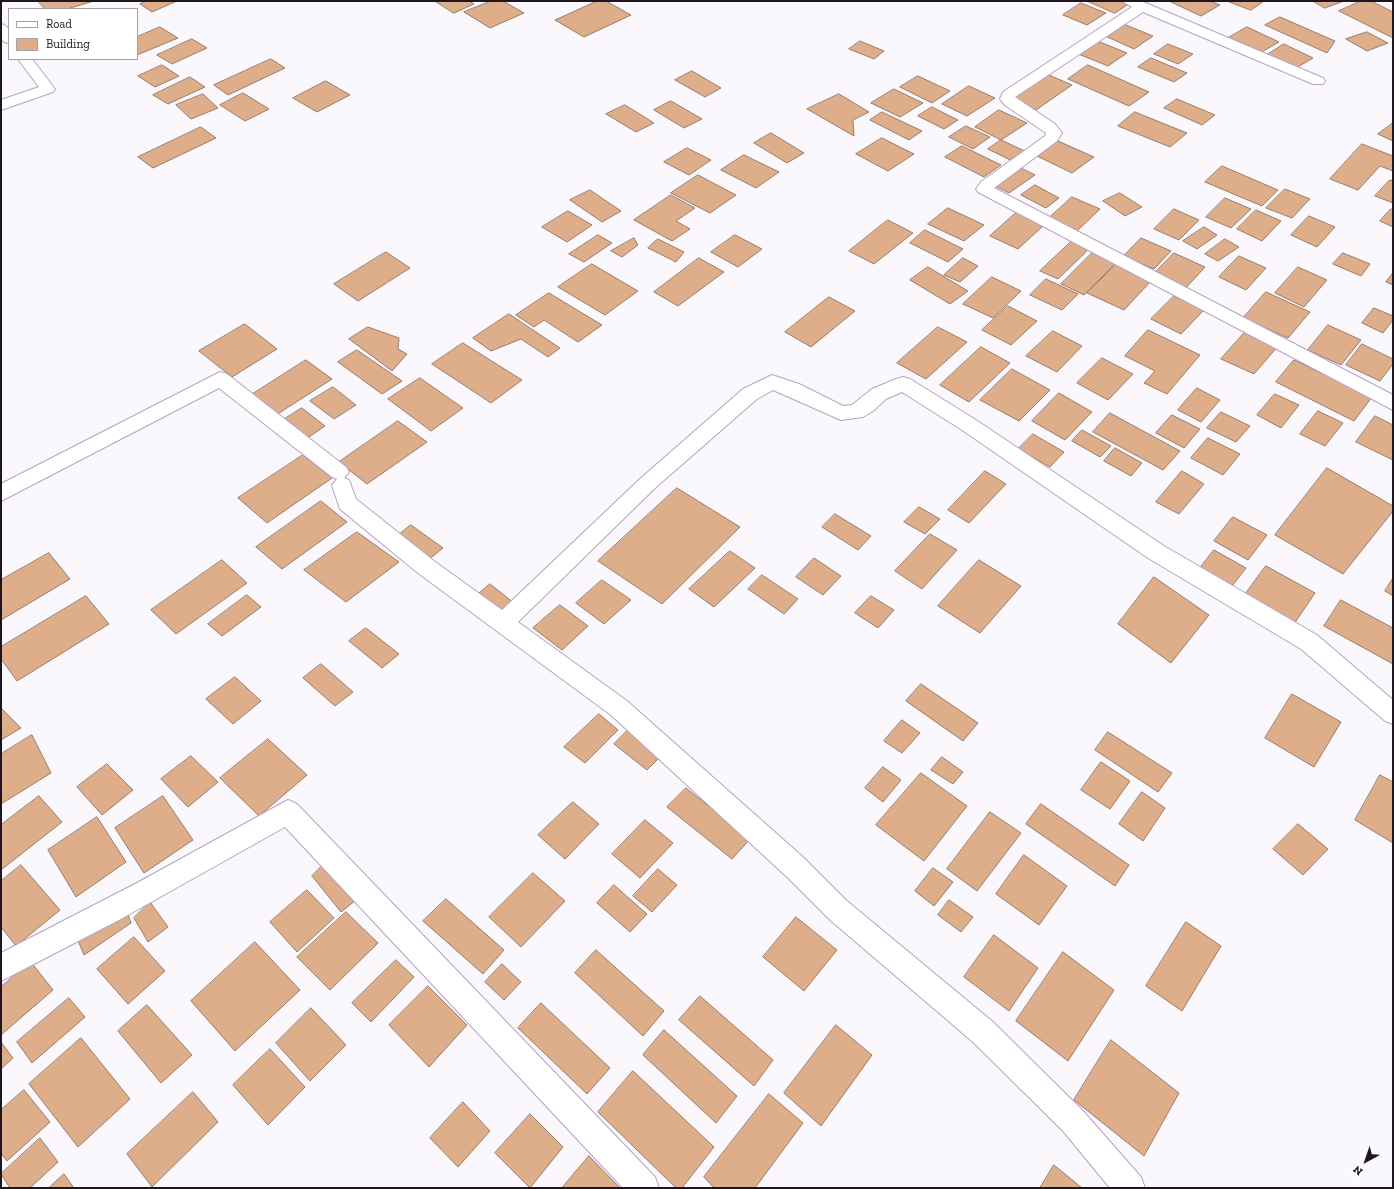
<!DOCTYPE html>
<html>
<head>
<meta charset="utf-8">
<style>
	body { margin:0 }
	#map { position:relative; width:1394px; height:1189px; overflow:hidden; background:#faf7fd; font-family:"Zilla Slab",serif }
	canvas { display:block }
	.frame { position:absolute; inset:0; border:2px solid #1d1621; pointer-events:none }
	.legend { position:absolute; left:8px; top:8px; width:130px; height:52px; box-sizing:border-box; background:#fff; border:1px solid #a5a2a6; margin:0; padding:5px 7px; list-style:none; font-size:12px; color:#1d1621 }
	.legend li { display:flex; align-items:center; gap:8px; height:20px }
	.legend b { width:20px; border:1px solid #a5a2a6 }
	.north { position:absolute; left:1346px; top:1141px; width:40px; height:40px; -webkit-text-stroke:3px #fff; paint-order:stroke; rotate:220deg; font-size:11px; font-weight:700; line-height:16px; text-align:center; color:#1d1621 }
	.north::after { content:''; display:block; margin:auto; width:14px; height:18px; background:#1d1621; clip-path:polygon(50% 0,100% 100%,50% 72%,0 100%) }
</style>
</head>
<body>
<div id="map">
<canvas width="1394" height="1189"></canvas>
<div class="frame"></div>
<ul class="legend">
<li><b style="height:5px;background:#fff"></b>Road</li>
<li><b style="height:11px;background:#dead8a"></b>Building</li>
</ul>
<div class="north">N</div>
</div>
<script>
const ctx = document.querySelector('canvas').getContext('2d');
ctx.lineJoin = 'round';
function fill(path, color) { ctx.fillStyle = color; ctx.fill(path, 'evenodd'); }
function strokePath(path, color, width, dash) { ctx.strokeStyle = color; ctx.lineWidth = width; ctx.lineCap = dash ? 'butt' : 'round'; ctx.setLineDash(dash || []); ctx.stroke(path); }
const building = new Path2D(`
	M38,1H94L67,9H45Z
	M147,1H177L152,12L140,4Z
	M435,1H469L474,4L454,13Z
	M491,1H503L524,13L490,28L464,12Z
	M606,1L631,15L584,37L555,20L597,1Z
	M1087,1H1124L1130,3L1115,13Z
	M1172,1H1210L1220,5L1201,16L1171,2Z
	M1227,1H1264L1251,10Z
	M1313,1H1344L1325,8Z
	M1361,1H1371L1393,12V38L1339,11Z
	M1081,3L1106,13L1087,25L1063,15Z
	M1280,17L1335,41L1327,53L1265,25Z
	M1121,23L1153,36L1134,49L1103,35Z
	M160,27L178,38L137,55V37Z
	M1247,27L1279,42L1260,53L1228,38Z
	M1367,32L1388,43L1367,51L1346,39Z
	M192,39L207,48L172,64L157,55Z
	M1095,40L1127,53L1108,66L1076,53Z
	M860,41L884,51L874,59L849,49Z
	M1168,44L1193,54L1178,64L1154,54Z
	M1284,44L1313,58L1296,68L1267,55Z
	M1151,58L1187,73L1174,82L1138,67Z
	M271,59L285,68L228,95L214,85Z
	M162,65L179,76L155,87L138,76Z
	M1088,65L1149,92L1129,106L1068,79Z
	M692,71L721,88L705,97L675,80Z
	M1049,75L1072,85L1036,110L1013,99Z
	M918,76L950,91L932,103L900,87Z
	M190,77L205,87L168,104L153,95Z
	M326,81L350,95L317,112L293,98Z
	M969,86L995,98L967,116L942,104Z
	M894,89L923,103L900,117L871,103Z
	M243,93L269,109L245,121L220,105Z
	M203,94L218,108L191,119L176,105Z
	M839,94L869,112L853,120L854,136L807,109Z
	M1177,99L1215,115L1202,125L1164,108Z
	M671,101L702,119L684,128L654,110Z
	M625,105L654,123L636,132L606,114Z
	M932,107L958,120L944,129L918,116Z
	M999,110L1027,123L1001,140L975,127Z
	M882,112L922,131L909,140L870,120Z
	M1135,112L1187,133L1170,147L1118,126Z
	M1393,123V141L1378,134Z
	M966,126L990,137L973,149L949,137Z
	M201,127L216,138L153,168L138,157Z
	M771,133L804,153L787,163L754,143Z
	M882,138L914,154L888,171L856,154Z
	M1001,140L1029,153L1016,163L988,149Z
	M1058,141L1094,157L1072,173L1037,156Z
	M1362,144L1393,156V171L1380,166L1358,190L1330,179Z
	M962,146L1001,165L984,177L945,157Z
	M687,148L711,160L689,175L664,162Z
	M744,155L779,172L756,188L721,170Z
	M1017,166L1035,175L1009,193L991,184Z
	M1222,166L1278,190L1262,206L1205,182Z
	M698,175L736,195L710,213L671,193Z
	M1390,180L1393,181V203L1375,196Z
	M1035,185L1059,198L1046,208L1021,195Z
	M1285,189L1310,199L1292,218L1266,208Z
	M590,190L621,211L602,222L570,200Z
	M1120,193L1142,207L1125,216L1103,201Z
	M671,195L695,208L676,221L690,229L672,241L634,220Z
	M1072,197L1100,209L1075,233L1047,220Z
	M1225,198L1251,209L1231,228L1206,217Z
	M948,208L984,225L964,241L928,224Z
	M1174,209L1199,220L1179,240L1154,229Z
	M1391,209L1393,210V227L1380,221Z
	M1256,210L1281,221L1262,241L1237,229Z
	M568,211L592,225L567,242L542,227Z
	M1017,212L1044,225L1018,249L990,236Z
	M1309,216L1335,227L1317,247L1291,235Z
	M888,220L913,233L874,264L849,251Z
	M1204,227L1217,235L1197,249L1183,241Z
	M925,230L963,249L948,262L910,243Z
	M598,235L612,243L584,262L569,254Z
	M735,235L762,249L738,267L711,252Z
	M634,238L638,245L622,257L611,251Z
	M1141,238L1171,251L1154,269L1124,256Z
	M658,239L684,252L676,262L648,248Z
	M1074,239L1091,247L1058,279L1040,271Z
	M1225,239L1239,247L1218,261L1205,254Z
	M386,252L410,268L358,301L334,284Z
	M1093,252L1116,263L1084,295L1061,284Z
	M1174,253L1205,267L1184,290L1152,276Z
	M1343,253L1370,264L1361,276L1333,264Z
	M1239,256L1266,268L1246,290L1219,277Z
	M699,258L724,272L678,306L654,292Z
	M963,258L978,266L960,282L944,275Z
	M592,264L638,291L605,315L558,287Z
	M1117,264L1152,280L1124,310L1087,293Z
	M928,267L968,291L950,304L910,280Z
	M1298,267L1327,280L1304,307L1275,293Z
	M1393,273V285L1386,282Z
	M992,277L1021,291L993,318L963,304Z
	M1046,279L1078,294L1062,310L1030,295Z
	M1266,292L1310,312L1288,338L1243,318Z
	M549,293L602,325L578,342L544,320L534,327L516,315Z
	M1174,296L1204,310L1181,334L1151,319Z
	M829,297L855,311L811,347L785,332Z
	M1008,306L1037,321L1011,345L982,330Z
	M1374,308L1393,316V320L1383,333L1362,323Z
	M509,314L560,348L548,357L521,339L491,351L473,338Z
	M245,324L277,349L232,377L199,351Z
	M1328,325L1361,340L1341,365L1308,350Z
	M368,327L399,338L398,349L407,354L392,371L349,339Z
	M938,327L967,342L926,379L897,363Z
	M1148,330L1200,355L1167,394L1144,383L1155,371L1125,356Z
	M1053,331L1082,346L1057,372L1026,356Z
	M1246,331L1278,346L1254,374L1221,359Z
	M463,343L522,380L491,403L432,364Z
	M1362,344L1393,359V364L1380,381L1346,365Z
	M981,347L1010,363L969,402L940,385Z
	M357,350L402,381L382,394L338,362Z
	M1102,358L1133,374L1108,400L1077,383Z
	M306,360L332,379L273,417L248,397Z
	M1294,360L1372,397L1354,421L1276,382Z
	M1012,369L1050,390L1019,421L980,400Z
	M420,378L463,408L431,431L388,399Z
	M333,387L356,405L334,419L310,401Z
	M1197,388L1220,400L1201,422L1178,410Z
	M1059,393L1092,412L1065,440L1032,421Z
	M1275,394L1299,405L1281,428L1257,415Z
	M302,408L325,426L303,441L280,422Z
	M1318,411L1343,423L1325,446L1300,434Z
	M1221,412L1250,426L1236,442L1207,428Z
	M1110,413L1180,451L1163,470L1093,432Z
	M1172,415L1200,429L1184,448L1156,433Z
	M1375,416L1393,425V460L1356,442Z
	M398,421L427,442L367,484L339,462Z
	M1082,430L1111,446L1100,457L1072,441Z
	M1033,434L1064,452L1050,467L1018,449Z
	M1208,438L1240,454L1223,475L1191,458Z
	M1115,448L1142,463L1131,476L1104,461Z
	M303,455L332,478L267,523L238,498Z
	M1327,468L1393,506V511L1343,574L1275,535Z
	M985,471L1006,484L969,523L948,510Z
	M1182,471L1204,484L1179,514L1156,502Z
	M677,488L740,527L662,604L598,561Z
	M321,501L347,522L282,569L256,547Z
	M919,507L940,519L925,534L904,522Z
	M835,514L871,536L858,550L822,527Z
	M1233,517L1267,535L1248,560L1214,541Z
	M411,525L443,548L427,561L396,537Z
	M357,532L399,562L346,602L304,570Z
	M930,534L957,550L922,589L895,571Z
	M1214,550L1246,568L1232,586L1200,568Z
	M730,551L755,568L714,607L689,589Z
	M49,553L70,579L1,620V580Z
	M814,558L841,576L823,595L796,577Z
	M222,560L247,583L176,634L151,610Z
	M979,560L1021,586L980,633L938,606Z
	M1266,566L1315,593L1294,624L1244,596Z
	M762,575L798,599L784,614L748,589Z
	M1154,577L1209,615L1171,663L1118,624Z
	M1393,578V596L1385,591Z
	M602,580L631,600L604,624L576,603Z
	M490,584L514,603L499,616L475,597Z
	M247,595L261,607L222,636L208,624Z
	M86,596L109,624L17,681L1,659V647Z
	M871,596L894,610L878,628L855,613Z
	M1341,600L1393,628V664L1324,626Z
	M560,605L588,626L562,650L533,628Z
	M366,628L399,654L382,668L349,641Z
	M321,664L353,692L335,706L303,678Z
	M235,677L261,701L233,724L206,699Z
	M921,684L978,723L963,741L906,701Z
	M1292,694L1341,722L1314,767L1265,738Z
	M1,708L21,728L1,740Z
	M599,714L618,730L585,763L564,747Z
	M902,720L920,733L902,753L884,741Z
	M629,729L662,755L647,770L614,744Z
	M1108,732L1172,773L1158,792L1095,750Z
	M32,735L51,773L1,804V754Z
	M268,739L307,775L259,816L220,778Z
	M191,756L218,782L188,807L161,779Z
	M942,757L963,772L953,784L931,770Z
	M1101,762L1130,781L1110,809L1081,790Z
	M107,764L133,790L102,815L77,787Z
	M883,767L901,780L883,802L865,788Z
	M921,773L967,806L924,861L876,825Z
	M1380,775L1393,782V843L1355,820Z
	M686,788L750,839L732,859L667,807Z
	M1142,792L1165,808L1143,841L1119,824Z
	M39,796L62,822L1,870V825Z
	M163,796L193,840L144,873L115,828Z
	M573,802L599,824L565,859L538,835Z
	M1041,804L1129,865L1115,886L1026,824Z
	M990,812L1021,833L977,891L947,869Z
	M97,817L126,862L76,897L48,850Z
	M645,820L673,843L640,878L612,854Z
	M1298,824L1328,849L1303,875L1273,849Z
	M1024,855L1067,886L1039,925L996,894Z
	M21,865L60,910L16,946L1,927V881Z
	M323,865L356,900L341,912L312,876Z
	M933,868L953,882L934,906L915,891Z
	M658,869L677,885L652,912L633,896Z
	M533,873L565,901L521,947L489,917Z
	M614,885L647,914L630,932L597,903Z
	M307,890L334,918L297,952L270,922Z
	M446,899L504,950L483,974L423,921Z
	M949,900L973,917L961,932L938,915Z
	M150,902L168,927L148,942L134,918Z
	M126,909L131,923L84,955L77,938Z
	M346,912L378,943L330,990L297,957Z
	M796,917L837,950L804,991L763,957Z
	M1186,922L1221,946L1182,1011L1146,986Z
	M994,935L1038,968L1009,1011L964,977Z
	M134,937L165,971L128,1004L97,969Z
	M255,942L300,990L235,1051L191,1001Z
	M596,950L664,1011L643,1036L575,973Z
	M1063,952L1114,990L1068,1061L1016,1021Z
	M396,960L414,977L371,1022L352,1003Z
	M31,962L53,990L1,1035V987Z
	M502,964L521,982L504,1000L485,982Z
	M428,986L467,1025L429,1067L389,1025Z
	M700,996L773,1060L754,1086L679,1020Z
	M69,998L85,1017L32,1063L17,1042Z
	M541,1003L610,1068L587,1094L518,1028Z
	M147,1005L192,1055L161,1083L118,1031Z
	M311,1008L346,1045L310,1081L276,1043Z
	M836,1025L872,1055L821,1126L784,1093Z
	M664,1030L737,1096L716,1123L643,1055Z
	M81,1038L130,1099L78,1147L29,1084Z
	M1111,1040L1179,1093L1144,1156L1074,1100Z
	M1,1042L13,1058L1,1069Z
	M270,1049L305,1087L268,1125L233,1085Z
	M633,1071L714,1147L682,1188H676L598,1112Z
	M24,1090L50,1122L7,1161L1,1153V1110Z
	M193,1092L218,1122L152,1187L127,1154Z
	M769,1094L803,1123L755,1188H714L704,1177Z
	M463,1102L490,1131L458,1167L430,1138Z
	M530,1114L563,1147L530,1188L495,1153Z
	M40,1138L58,1162L30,1188H10L1,1174Z
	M589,1156L620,1188H562Z
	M1054,1165L1082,1188H1040Z
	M64,1174L74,1188H49Z`);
fill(building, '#dead8a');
strokePath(building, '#987d69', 1);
const minor = new Path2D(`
	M1122,1H1141L1323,78L1325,81L1323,84H1313L1143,12L1015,97L1055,124L1062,133L1057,141L994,188L1393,395V410L978,192L976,189L981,182L1045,136L1046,133L1005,105L1000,99L1003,92L1132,7Z
	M1,24C11,26 9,34 9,43L4,42L1,38Z
	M18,59H32L55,89L53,92L1,110V100L39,87Z
	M220,372L227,374L346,467L349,472L344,478L349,480L356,499L434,561L502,610L641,478L743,389L772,375L799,384L843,406L852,405L872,389L896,379L903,377L910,379L976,420L1164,546L1317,635L1393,700V724L1385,721L1301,649L1148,558L962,430L902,392L886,399L873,411L863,417L841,420L773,390L757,399L655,488L518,622L627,701L804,858L847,901L993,1022L1083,1111L1141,1177L1145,1188H1110L1063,1131L973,1042L829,919L786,876L611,715L418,573L340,509L332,485L337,479L332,477L219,388L1,501V484Z
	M288,800L297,804L655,1177L659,1188H623L285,827L119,920L1,981V953L137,883Z`);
strokePath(minor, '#b5a4c1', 2);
fill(minor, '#fff');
</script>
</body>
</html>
